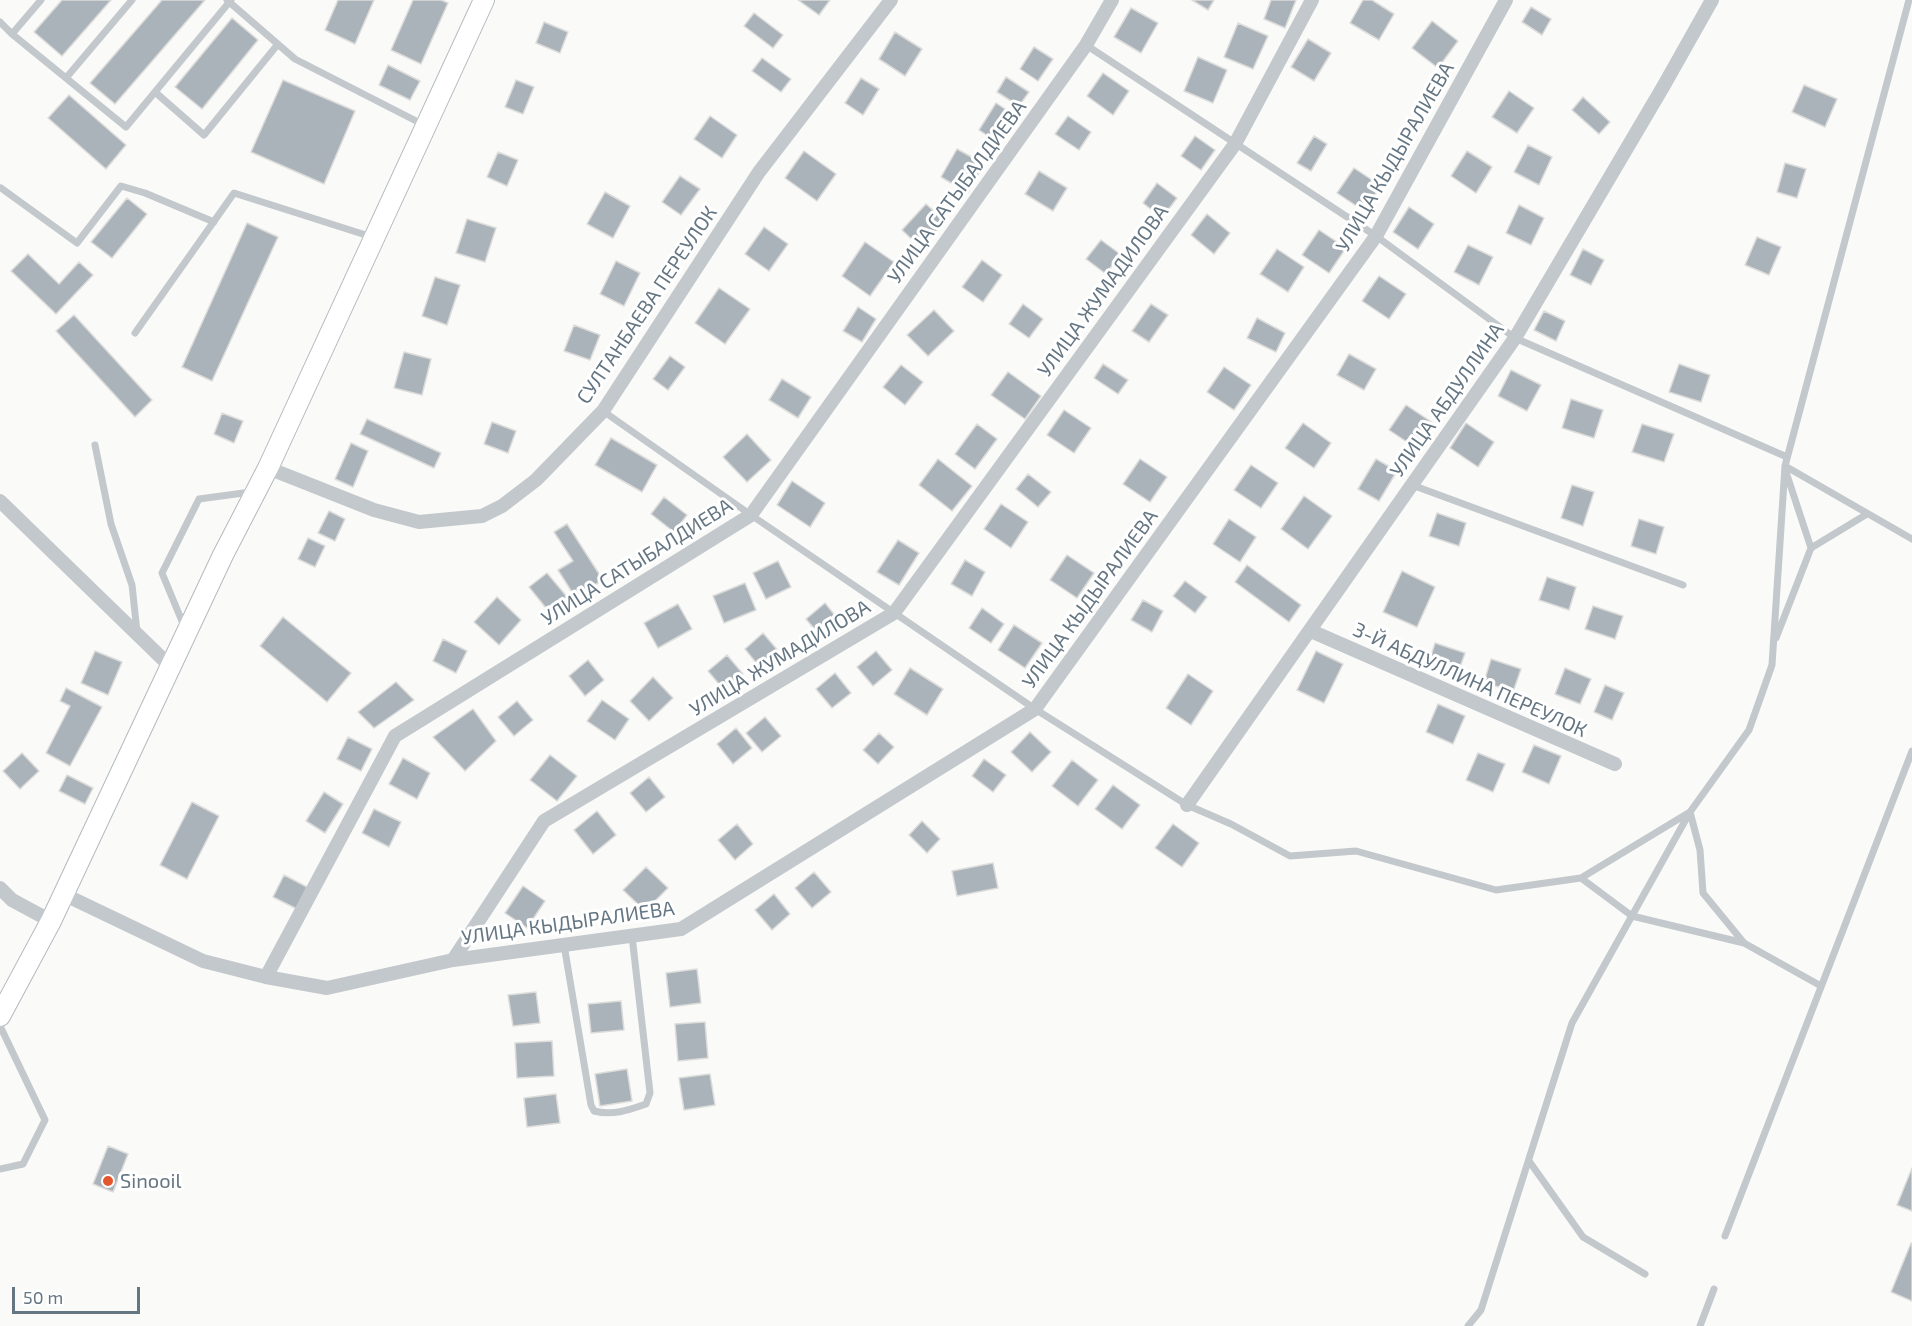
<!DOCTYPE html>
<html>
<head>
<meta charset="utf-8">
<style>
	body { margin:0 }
	#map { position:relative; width:1912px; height:1326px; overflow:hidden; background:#fafaf8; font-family:"Exo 2",sans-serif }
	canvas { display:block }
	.scale { position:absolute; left:12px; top:1287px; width:128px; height:27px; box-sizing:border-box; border:3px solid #657683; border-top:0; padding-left:8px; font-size:18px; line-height:21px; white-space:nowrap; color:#657683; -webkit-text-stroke:4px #fff; paint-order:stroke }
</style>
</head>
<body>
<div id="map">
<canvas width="1912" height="1326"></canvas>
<div class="scale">50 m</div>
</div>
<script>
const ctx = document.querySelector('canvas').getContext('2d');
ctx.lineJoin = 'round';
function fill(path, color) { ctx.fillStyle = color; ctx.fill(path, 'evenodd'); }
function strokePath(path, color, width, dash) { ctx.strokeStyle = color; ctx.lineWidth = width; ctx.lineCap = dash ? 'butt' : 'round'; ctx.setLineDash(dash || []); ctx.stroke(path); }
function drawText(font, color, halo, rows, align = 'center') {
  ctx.font = font + ' "Exo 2",sans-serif'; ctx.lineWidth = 6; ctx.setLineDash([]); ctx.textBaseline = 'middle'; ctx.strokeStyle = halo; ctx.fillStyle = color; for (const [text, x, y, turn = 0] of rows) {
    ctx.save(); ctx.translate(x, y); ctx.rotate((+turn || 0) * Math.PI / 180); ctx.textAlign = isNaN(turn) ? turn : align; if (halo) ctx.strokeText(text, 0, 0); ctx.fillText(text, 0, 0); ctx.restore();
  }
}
const building = new Path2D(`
	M62,0H111L62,56L34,32Z
	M162,0H205L115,104L90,83Z
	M338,0H374L355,44L325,30Z
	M413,0H441L448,3L421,64L391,50Z
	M798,0H830L819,15Z
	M1192,0H1214L1208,10Z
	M1271,0H1296L1285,28L1264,19Z
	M1363,0H1372L1394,14L1379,40L1350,23Z
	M1531,7L1551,19L1542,35L1522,22Z
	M1131,8L1158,23L1141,53L1114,37Z
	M754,13L783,35L773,48L744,26Z
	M232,18L258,40L202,109L175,87Z
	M1432,21L1458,41L1438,68L1412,48Z
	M544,22L568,32L560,53L536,43Z
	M1238,23L1268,36L1253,69L1224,57Z
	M895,32L922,49L905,76L879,59Z
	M1308,39L1331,53L1314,81L1291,67Z
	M1034,47L1053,59L1038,81L1020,69Z
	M1198,57L1227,70L1213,103L1184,91Z
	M762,58L791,79L781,92L752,71Z
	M388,65L420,81L410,100L379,85Z
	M1103,73L1129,91L1113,115L1087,96Z
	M1006,77L1029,92L1019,106L997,92Z
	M861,78L879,89L863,115L845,103Z
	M283,80L355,111L324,184L251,152Z
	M516,80L534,87L523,114L505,107Z
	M1804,85L1837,99L1825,127L1792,112Z
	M1509,91L1534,108L1517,133L1492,117Z
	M69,95L126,145L106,169L48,118Z
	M1583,97L1610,122L1599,134L1572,110Z
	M996,103L1014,115L997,142L979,130Z
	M710,116L737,135L722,158L694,139Z
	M1068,116L1091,132L1079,150L1055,134Z
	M1195,136L1215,150L1201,170L1181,156Z
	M1314,136L1327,144L1311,171L1297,163Z
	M1528,145L1552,157L1539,185L1514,172Z
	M957,149L984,164L968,193L941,177Z
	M804,151L836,174L817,201L785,178Z
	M1467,151L1492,167L1476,193L1451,176Z
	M498,152L518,160L507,186L487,177Z
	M1785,163L1806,169L1797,198L1777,192Z
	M1354,168L1381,186L1364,211L1337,193Z
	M1039,171L1067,188L1053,211L1025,194Z
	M680,176L700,189L681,215L662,202Z
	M1157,183L1177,198L1162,218L1143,203Z
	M605,192L630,206L613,238L587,224Z
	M127,198L147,214L112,258L91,242Z
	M926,204L945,221L921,248L902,230Z
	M1519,205L1544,218L1531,245L1506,233Z
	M1409,207L1434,224L1418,249L1393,232Z
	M1207,214L1230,233L1214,254L1191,235Z
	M467,219L496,228L485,262L456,253Z
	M247,223L278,237L212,381L182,367Z
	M764,227L788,244L769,271L745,254Z
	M1319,230L1346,248L1329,273L1302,255Z
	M1757,237L1781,247L1769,275L1745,265Z
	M1101,240L1120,254L1106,274L1086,259Z
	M865,242L894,262L870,296L842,276Z
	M1468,245L1493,257L1479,285L1454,272Z
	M1277,249L1304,267L1288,292L1260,274Z
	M1583,249L1604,260L1591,285L1570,275Z
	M28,254L59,284L79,262L93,275L56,314L11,271Z
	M982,260L1002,275L983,302L962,287Z
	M616,261L640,273L624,306L600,294Z
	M1379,276L1406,294L1389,319L1362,301Z
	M435,277L460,285L447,325L422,316Z
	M719,288L750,309L725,344L695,323Z
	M1023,304L1043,319L1029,338L1009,324Z
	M1151,304L1168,315L1149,342L1132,331Z
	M858,307L876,319L862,342L843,331Z
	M934,310L954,331L928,356L907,335Z
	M1544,311L1565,321L1556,341L1534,330Z
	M74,315L152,400L135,417L56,331Z
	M1257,318L1285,333L1276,352L1247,338Z
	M574,325L600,335L590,360L564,351Z
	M404,352L431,359L422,395L394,388Z
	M1349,354L1376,369L1364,390L1337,375Z
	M670,356L685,367L668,390L653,379Z
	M1103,364L1128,380L1118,394L1094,378Z
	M1679,364L1710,375L1701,402L1669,392Z
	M901,365L923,382L905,405L883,387Z
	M1224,367L1251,385L1234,410L1207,392Z
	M1511,370L1541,385L1527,411L1498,396Z
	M1008,372L1041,396L1025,419L991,395Z
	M782,379L811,397L798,418L769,400Z
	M1571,399L1603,410L1594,438L1562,428Z
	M1406,405L1433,423L1416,448L1389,430Z
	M1064,410L1091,428L1074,453L1047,435Z
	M222,413L243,421L234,443L214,434Z
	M367,419L441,453L434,468L360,434Z
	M492,422L516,431L508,453L484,444Z
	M1303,423L1331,443L1314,468L1285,448Z
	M1466,423L1494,442L1478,467L1450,448Z
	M977,424L997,439L975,469L955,454Z
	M1642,424L1674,434L1664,462L1632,452Z
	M747,434L771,460L747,482L723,457Z
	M611,438L657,465L642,492L595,465Z
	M351,443L368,451L353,487L335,479Z
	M938,459L972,486L952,511L919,485Z
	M1140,459L1167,477L1150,502L1123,484Z
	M1376,459L1397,471L1379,501L1358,489Z
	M1251,465L1278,483L1261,508L1234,490Z
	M1028,474L1051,492L1038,507L1016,489Z
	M792,481L825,503L810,527L777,505Z
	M1572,485L1594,492L1583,526L1561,518Z
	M1304,496L1332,516L1308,549L1281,529Z
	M664,497L687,515L674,532L651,514Z
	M1001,504L1028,522L1011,548L984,529Z
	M329,511L345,519L335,541L318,533Z
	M1437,513L1466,523L1459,546L1429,536Z
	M1229,519L1256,537L1240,562L1213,544Z
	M1639,519L1664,527L1656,554L1631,546Z
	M567,524L603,580L575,597L558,570L573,561L554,532Z
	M308,538L325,546L315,567L298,559Z
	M898,540L919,553L899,585L877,572Z
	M1067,555L1094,573L1077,598L1050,580Z
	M965,560L985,572L972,596L951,584Z
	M778,561L791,587L766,599L753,573Z
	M1247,565L1301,605L1289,622L1235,582Z
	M1402,571L1435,587L1417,627L1383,612Z
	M547,573L568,598L550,613L529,587Z
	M1547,577L1576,587L1569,610L1539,600Z
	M1185,581L1207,597L1195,613L1173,596Z
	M745,583L756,610L724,623L713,596Z
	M497,597L521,620L499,645L474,622Z
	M1143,600L1163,611L1152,632L1131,620Z
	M825,603L841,623L822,638L806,619Z
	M678,604L692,629L658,648L644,623Z
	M1593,606L1623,616L1615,639L1585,629Z
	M982,608L1004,624L991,643L969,628Z
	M283,617L351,673L327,702L260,646Z
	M1014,625L1042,643L1025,668L998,650Z
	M763,633L780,653L761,669L745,649Z
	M443,639L467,651L456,673L433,661Z
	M1435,643L1465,653L1457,676L1428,666Z
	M95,651L122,662L108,695L81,683Z
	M876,651L892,670L873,686L857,667Z
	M1316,651L1343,664L1324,703L1297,690Z
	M727,655L743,674L724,690L708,671Z
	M1491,659L1521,669L1513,692L1484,682Z
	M588,660L604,680L585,696L569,676Z
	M910,668L943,689L927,715L894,694Z
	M1565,668L1591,679L1580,704L1555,694Z
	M835,673L851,693L832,708L816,689Z
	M1188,674L1213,691L1191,725L1166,708Z
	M653,677L673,698L649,721L630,701Z
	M396,682L414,700L374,728L358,712Z
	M1605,685L1624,693L1612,720L1594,712Z
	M66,688L102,707L70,766L46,753L70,706L60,701Z
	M602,700L629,719L615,740L587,721Z
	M517,701L533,720L514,736L498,717Z
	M1438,704L1465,716L1453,744L1426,732Z
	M473,709L496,741L465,771L433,737Z
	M765,717L781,736L762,752L746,733Z
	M736,728L752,748L733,764L717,744Z
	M1030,732L1051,752L1032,772L1011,752Z
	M879,733L894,747L878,764L863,750Z
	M348,737L372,749L361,771L337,759Z
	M1534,745L1561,756L1549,784L1522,772Z
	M22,753L39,771L20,789L3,771Z
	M1478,753L1505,764L1493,792L1466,780Z
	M550,755L577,776L557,801L530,780Z
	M403,758L430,773L417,799L389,784Z
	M984,759L1006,775L993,792L972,776Z
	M1072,760L1098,780L1078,806L1052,786Z
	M67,775L93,788L85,804L59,791Z
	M649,777L665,797L646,812L630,793Z
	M1113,785L1140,805L1122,829L1095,809Z
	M324,792L343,804L325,833L306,821Z
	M192,802L219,816L187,879L160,865Z
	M374,809L401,822L389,847L362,833Z
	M597,811L616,835L593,854L574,830Z
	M922,821L940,839L927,853L909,835Z
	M737,824L753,844L735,860L718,840Z
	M1173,824L1199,843L1182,867L1155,848Z
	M993,863L998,888L957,896L952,871Z
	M646,867L668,888L645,911L623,890Z
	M814,872L831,892L812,908L795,888Z
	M284,875L307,887L297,909L273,897Z
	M523,886L545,901L527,928L505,913Z
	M774,894L790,914L772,930L755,910Z
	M697,969L701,1003L670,1007L666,973Z
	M536,992L540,1023L513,1026L508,995Z
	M621,1001L624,1030L591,1033L588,1004Z
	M705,1022L708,1058L678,1061L675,1024Z
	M552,1041L554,1076L517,1078L515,1043Z
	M627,1069L632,1101L600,1106L595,1074Z
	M710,1074L715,1105L684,1110L679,1078Z
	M556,1094L560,1123L527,1127L524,1098Z
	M108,1146L128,1154L113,1192L93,1184Z
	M1912,1168V1211L1897,1205Z
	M1911,1243L1912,1244V1301L1891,1292Z`);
fill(building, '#aab3b9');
strokePath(building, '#dcdcda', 1.5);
const secondary = new Path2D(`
	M0,1016L51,921L223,555L268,468L484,0`);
strokePath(secondary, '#b3babf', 22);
strokePath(new Path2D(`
	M227,0L295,59L424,125
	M0,22L12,34L41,0
	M12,34L126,127L231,0
	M1086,45L1376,236L1515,338L1787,457
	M66,78L132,0
	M155,92L204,135L278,44
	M1,188L77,243L121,186L145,193L214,222
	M135,333L234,193L372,237
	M603,411L751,515L1035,709L1187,805L1231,824L1290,856L1356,851L1496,890L1581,878L1690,812L1700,850L1703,893L1744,943
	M95,445L111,524L132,585L137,632
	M1785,466L1912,539
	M1786,472L1811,548
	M1412,485L1683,585
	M184,626L162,573L199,499L251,492
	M1776,638L1811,548L1867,514
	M1581,878L1632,916L1744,943L1821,986
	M564,945L591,1105L594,1111C613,1116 629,1110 646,1104L650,1093L632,936
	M0,1026L45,1120L23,1164L0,1169
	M1529,1161L1583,1237L1645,1274
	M1725,1236L1912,751
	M1468,1326L1481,1310L1572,1023L1690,812L1749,730L1772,665L1785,466L1909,0
	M1700,1326L1714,1289`), '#c3c8cc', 7);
strokePath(new Path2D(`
	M268,468L374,510L419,522L482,516L502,506L536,480L603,411L759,172L891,0
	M0,501L171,667
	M1311,631L1615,764
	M1187,805L1515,338L1663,87L1712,0
	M0,888L12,900L51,921
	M63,894L203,961L266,977L327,988L453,960L544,821L894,613L1235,144L1312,0
	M453,960L681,929L1035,709L1376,236L1506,0
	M266,977L395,736L751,515L1086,45L1112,0`), '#c3c8cc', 14);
strokePath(secondary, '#fff', 20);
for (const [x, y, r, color] of [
	[108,1181,6,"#e4572e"]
]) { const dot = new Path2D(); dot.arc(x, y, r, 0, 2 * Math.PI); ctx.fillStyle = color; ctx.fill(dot); strokePath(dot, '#fff', 2); }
drawText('20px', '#657683', '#fff', [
	["УЛИЦА КЫДЫРАЛИЕВА",1395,157,-60],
	["УЛИЦА САТЫБАЛДИЕВА",957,192,-54],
	["УЛИЦА ЖУМАДИЛОВА",1103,291,-54],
	["СУЛТАНБАЕВА ПЕРЕУЛОК",647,305,-56],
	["УЛИЦА АБДУЛЛИНА",1447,400,-55],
	["УЛИЦА САТЫБАЛДИЕВА",637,562,-32],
	["УЛИЦА КЫДЫРАЛИЕВА",1090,599,-54],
	["УЛИЦА ЖУМАДИЛОВА",780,658,-31],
	["3-Й АБДУЛЛИНА ПЕРЕУЛОК",1470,680,24],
	["УЛИЦА КЫДЫРАЛИЕВА",568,923,-8]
]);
drawText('20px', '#657683', '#fff', [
	["Sinooil",120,1181]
], 'left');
</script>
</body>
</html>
